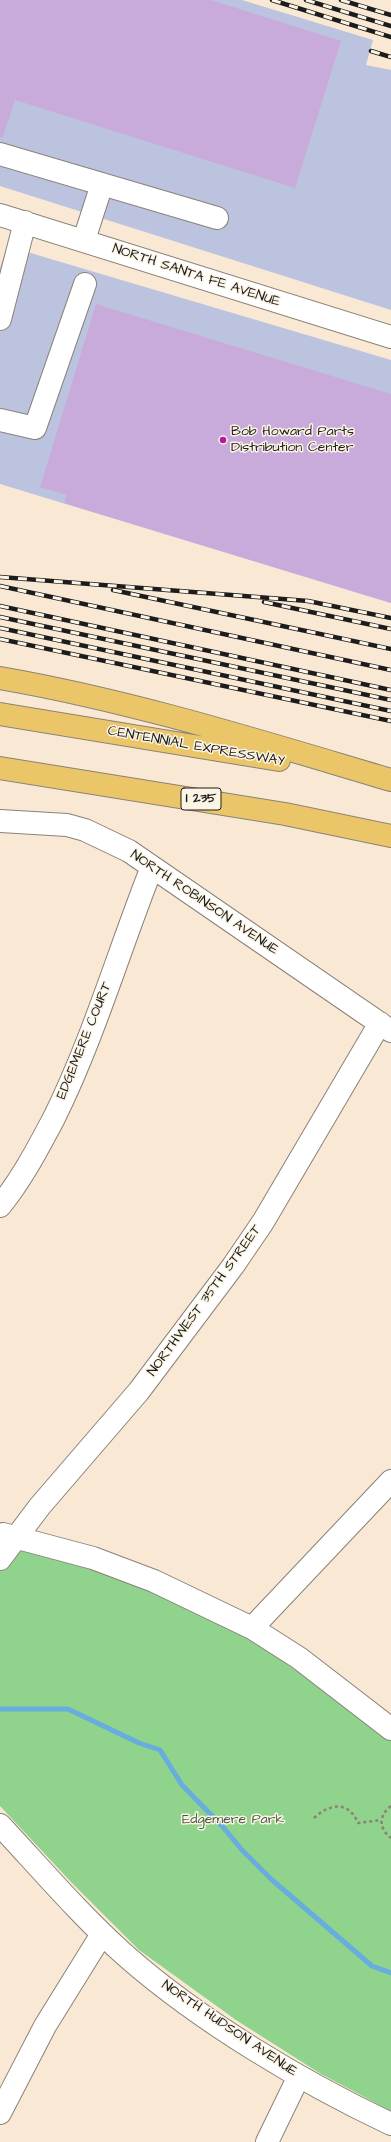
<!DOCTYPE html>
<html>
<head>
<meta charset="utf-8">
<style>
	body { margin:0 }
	canvas { display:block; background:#f9e9d4 }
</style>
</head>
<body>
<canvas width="391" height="2142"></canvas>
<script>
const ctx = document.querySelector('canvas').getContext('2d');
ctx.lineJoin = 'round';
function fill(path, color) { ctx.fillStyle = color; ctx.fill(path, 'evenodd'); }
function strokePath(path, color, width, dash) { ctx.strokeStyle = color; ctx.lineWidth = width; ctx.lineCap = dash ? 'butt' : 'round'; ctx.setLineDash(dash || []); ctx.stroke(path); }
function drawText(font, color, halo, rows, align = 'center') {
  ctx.font = font + ' "Architects Daughter",sans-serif'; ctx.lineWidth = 3; ctx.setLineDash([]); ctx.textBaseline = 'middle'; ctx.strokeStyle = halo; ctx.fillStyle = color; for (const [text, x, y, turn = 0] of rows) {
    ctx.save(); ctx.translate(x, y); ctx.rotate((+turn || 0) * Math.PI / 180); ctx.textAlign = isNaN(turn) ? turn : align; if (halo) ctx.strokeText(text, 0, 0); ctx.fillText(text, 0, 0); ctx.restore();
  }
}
fill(new Path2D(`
	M0,0H242L373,40L366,65L391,70V310L0,186Z
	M7,246L391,360V603L0,484V268Z`), '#bcc3de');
fill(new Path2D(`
	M0,1543L112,1574L214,1620L265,1649L303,1675L391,1741V2111L321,2074L236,2020L139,1950L71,1882L0,1806Z`), '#8fd38c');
strokePath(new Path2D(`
	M0,1709H68L139,1743L160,1750L182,1785L223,1827L242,1850L271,1879L372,1966L391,1973`), '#67addd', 5);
fill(new Path2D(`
	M0,0H211L341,41L295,188L15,100L3,137H0Z
	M96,304L391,394V603L64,503L67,495L40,487Z`), '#c9abdb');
const minor = new Path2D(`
	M0,154L217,218
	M0,215L391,337
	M84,240L102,184
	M0,319L25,222
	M0,420L35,428L85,284
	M0,821L67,825L85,830L129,851L391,1031
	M0,1206C22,1179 38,1148 54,1118C94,1037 119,950 152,867
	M3,1534L93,1558L154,1581L252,1628L299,1658L391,1729
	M0,1559L40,1506L139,1391L233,1266L263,1222L380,1023
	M252,1628L391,1481
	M0,1825C41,1869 81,1916 126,1956C200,2021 302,2082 391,2124
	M0,2113L45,2026L102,1934
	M267,2142L299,2076`);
const highway = new Path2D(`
	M0,678C133,701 262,742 391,780
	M0,714L279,760
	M0,768L285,814L391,836`);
strokePath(minor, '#8a8278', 24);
strokePath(highway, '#8a8278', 24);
strokePath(new Path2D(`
	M391,1806C379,1815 378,1828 391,1838
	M314,1818C330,1803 349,1801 358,1823L381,1820`), '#8a8278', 2.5, [3, 3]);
strokePath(minor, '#fff', 22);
strokePath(highway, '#ebc669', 22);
const rail = new Path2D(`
	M272,0L391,37
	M306,0L391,26
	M341,0L391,15
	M371,51L391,57
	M0,577L308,601L391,618
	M0,586L391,670
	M113,590L391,649
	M264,602L391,629
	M0,606L391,690
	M0,617L391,700
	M0,628L391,711
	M0,639L391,721`);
strokePath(rail, '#1c1c1c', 4.5);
strokePath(rail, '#fcf5e5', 3, [9]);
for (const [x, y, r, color] of [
	[223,440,4,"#b5179e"]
]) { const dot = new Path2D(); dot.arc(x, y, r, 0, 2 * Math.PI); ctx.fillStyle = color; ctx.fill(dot); strokePath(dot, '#fcf5e5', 1.5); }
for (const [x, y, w] of [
	[201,799,40]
]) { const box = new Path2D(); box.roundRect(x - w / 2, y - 11, w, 22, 3); ctx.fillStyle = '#fcf5e5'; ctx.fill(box); strokePath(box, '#1c1c1c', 1); }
drawText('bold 13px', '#1c1c1c', null, [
	["I 235",201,799]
]);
drawText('14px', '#1c1c1c', '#fcf5e5', [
	["NORTH SANTA FE AVENUE",196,276,18],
	["CENTENNIAL EXPRESSWAY",196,747,10],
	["NORTH ROBINSON AVENUE",204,903,34],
	["EDGEMERE COURT",85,1041,-68],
	["NORTHWEST 35TH STREET",205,1301,-54],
	["NORTH HUDSON AVENUE",229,2029,34]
]);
drawText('14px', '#1c1c1c', '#fcf5e5', [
	["Bob Howard Parts",231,432],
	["Distribution Center",231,448]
], 'left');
drawText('14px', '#445c43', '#fcf5e5', [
	["Edgemere Park",233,1820]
]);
</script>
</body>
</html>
